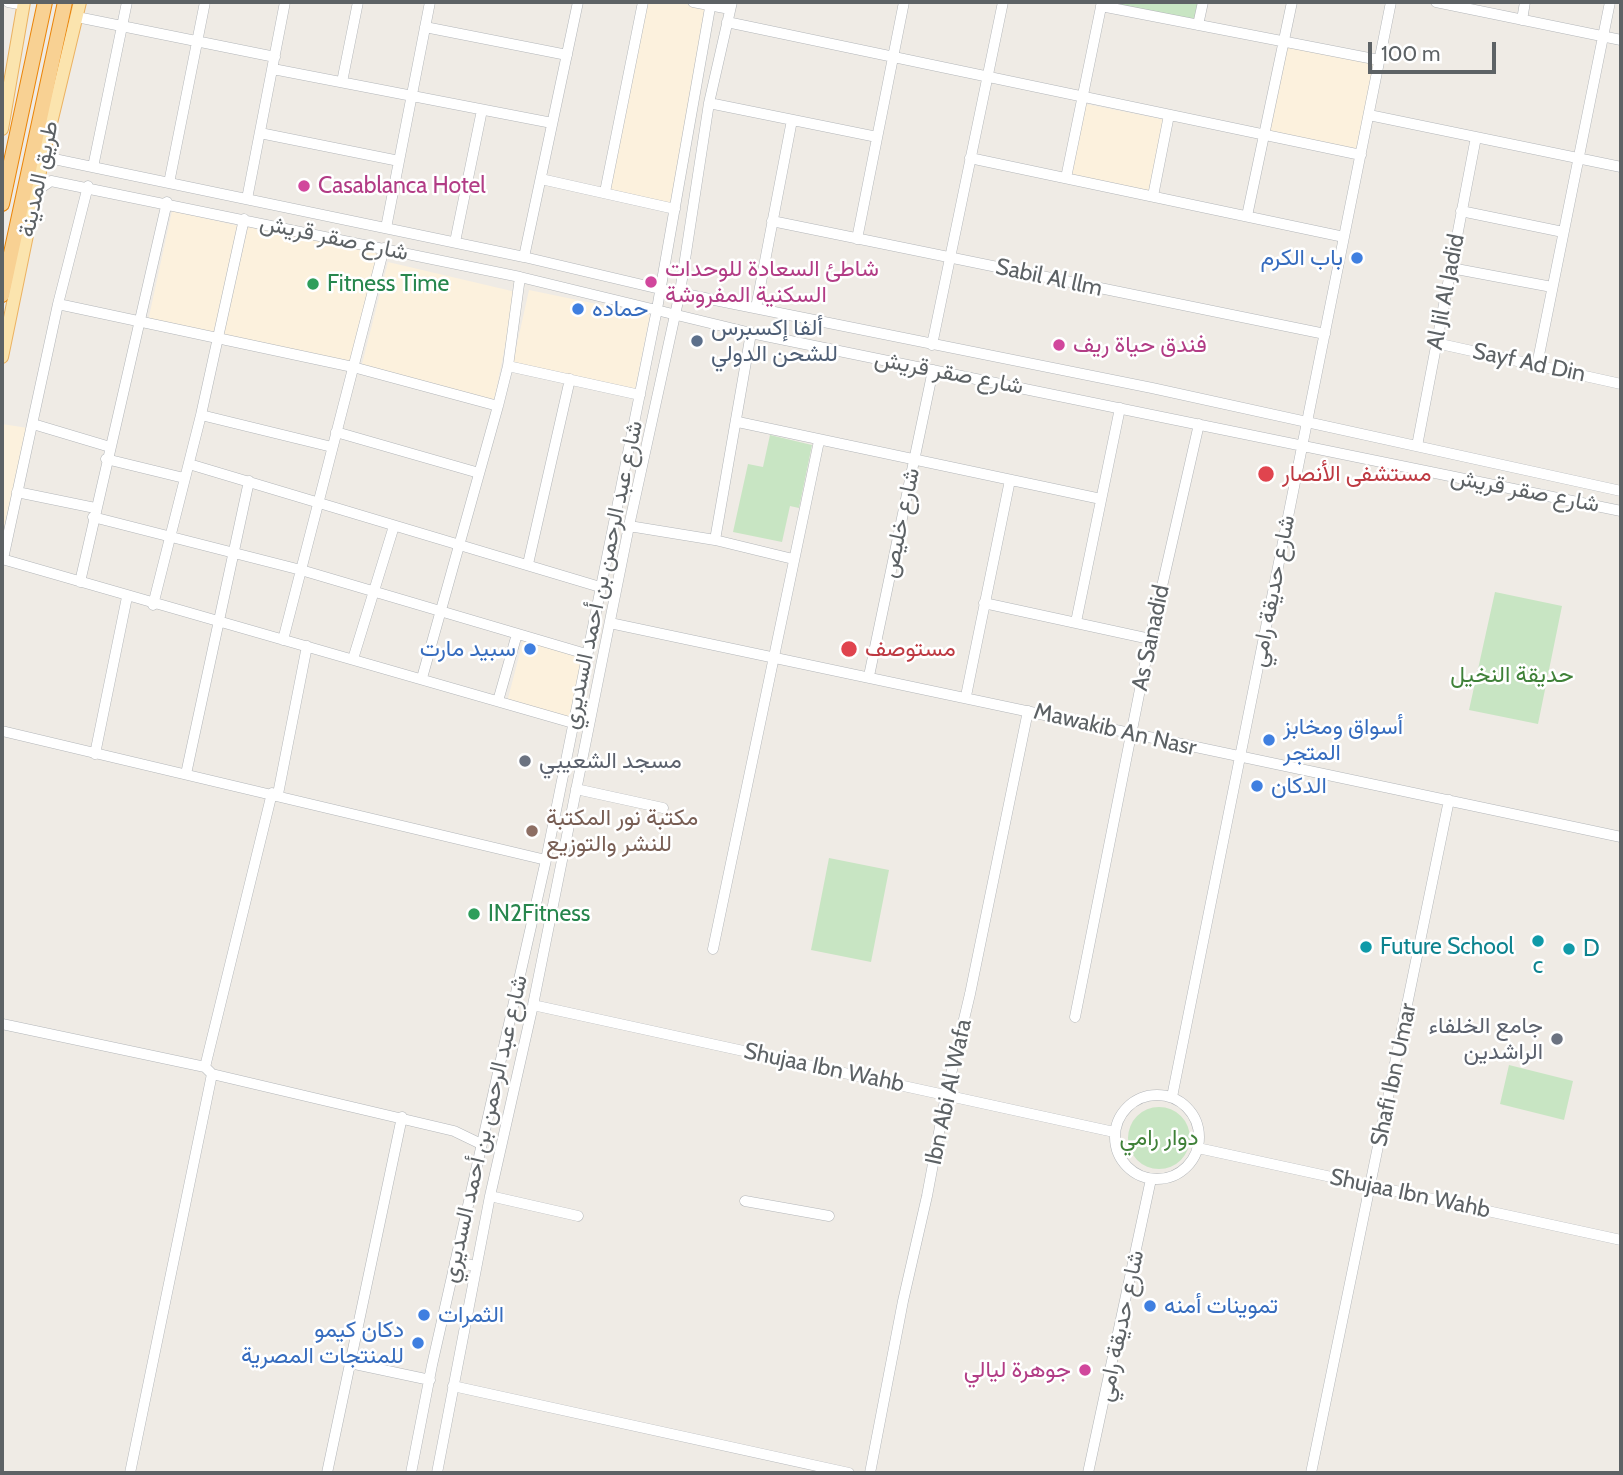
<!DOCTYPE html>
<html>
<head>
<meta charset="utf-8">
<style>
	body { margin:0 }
	#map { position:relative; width:1623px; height:1475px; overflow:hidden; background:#efebe5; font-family:Cabin,sans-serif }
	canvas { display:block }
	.frame { position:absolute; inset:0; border:4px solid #5d6265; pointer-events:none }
	.scale { position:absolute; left:1368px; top:42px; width:128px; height:32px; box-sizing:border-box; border:4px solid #5d6265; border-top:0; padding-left:9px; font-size:21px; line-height:24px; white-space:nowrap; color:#5d6265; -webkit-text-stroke:5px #fff; paint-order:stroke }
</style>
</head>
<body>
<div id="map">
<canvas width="1623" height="1475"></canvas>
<div class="frame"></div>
<div class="scale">100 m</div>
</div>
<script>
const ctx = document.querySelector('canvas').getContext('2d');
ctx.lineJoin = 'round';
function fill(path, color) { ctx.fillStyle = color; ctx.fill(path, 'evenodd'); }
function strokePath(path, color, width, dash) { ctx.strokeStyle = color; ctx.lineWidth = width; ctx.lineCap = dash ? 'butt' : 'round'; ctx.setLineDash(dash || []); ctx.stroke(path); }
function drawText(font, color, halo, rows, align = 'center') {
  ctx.font = font + ' Cabin,Vazirmatn,sans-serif'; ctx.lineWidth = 5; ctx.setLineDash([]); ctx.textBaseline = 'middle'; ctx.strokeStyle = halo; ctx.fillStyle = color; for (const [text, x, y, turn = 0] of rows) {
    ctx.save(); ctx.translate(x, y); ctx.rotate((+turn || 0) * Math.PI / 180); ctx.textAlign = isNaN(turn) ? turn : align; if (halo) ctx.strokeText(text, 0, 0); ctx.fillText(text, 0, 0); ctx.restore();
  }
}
fill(new Path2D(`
	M646,2H682L708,7L672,205L608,190Z
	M1286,46L1376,62L1357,151L1266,132Z
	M1086,104L1166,120L1151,192L1072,175Z
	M172,211L239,226L213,335L148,321Z
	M248,227L379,253L352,363L223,335Z
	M388,262L516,292L494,401L361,368Z
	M529,290L650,315L635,390L513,362Z
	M2,424L28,428L2,555Z
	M523,641L583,657L571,718L507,702Z`), '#fcf1dd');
fill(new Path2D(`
	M1106,2H1200L1196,22Z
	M770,435L812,445L799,508L790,506L782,542L733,532L748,464L763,467Z
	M1495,592L1562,606L1538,724L1469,710Z
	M829,858L889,870L871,962L811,950Z
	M1509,1065L1573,1081L1564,1120L1500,1104Z
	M1128 1138a31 31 0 1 1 62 0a31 31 0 1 1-62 0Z`), '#c8e5c3');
const minor = new Path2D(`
	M8,2L24,5
	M693,2L730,9
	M1436,2L1621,40
	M1101,6L1379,60
	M77,17L275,57
	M1522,20L1525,2
	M727,22L1361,155
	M1198,25L1203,2
	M425,27L567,55
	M273,69L552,123
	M342,82L358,2
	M709,103L877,137
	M1369,115L1621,167
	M260,133L399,161
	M44,152L54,159L524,257L660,289L1152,388L1621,491
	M970,158L1344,237
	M93,167L127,2
	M1066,178L1102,2
	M541,179L675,209
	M169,183L205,2
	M35,192L51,181L520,277L751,333L1621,511
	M605,192L643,2
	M1153,196L1169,115
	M247,199L285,2
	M1461,211L1563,232
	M1247,216L1292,2
	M772,221L1325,334
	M386,228L430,2
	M857,239L904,2
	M455,242L482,110
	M524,257L578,2
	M1451,268L1552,287
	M58,304L353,367L498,406
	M756,308L792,120
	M1436,343L1621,384
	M932,345L1003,2
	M1537,365L1610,2
	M508,366L640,395
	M201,415L332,447
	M738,422L1101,499
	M33,424L110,447
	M336,432L479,473
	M1417,446L1476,137
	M106,459L184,478
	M189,464L600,587
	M17,492L95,508
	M93,517L301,570L586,654
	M629,526L715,540L793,559
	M715,540L751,333
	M2,559L573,723
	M3,559L58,304L88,186
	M528,564L570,379
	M80,582L167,202
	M984,603L1150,639
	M153,605L201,415L244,219
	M1076,622L1120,408
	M610,623L1621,837
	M283,640L384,248
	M353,659L394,526
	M869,676L933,370
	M422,678L498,406L508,366L520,277
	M966,696L1010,480
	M498,701L517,634
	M2,731L546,860
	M95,754L127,597
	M186,774L249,481
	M576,789L663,808
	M278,794L307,646
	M713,949L819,441
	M533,1005L1114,1132
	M1075,1017L1150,639L1199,424
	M2,1024L205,1067L212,1074L454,1131L481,1144
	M205,1067L272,793
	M1115 1137a42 42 0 1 1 84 0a42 42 0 1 1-84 0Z
	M1172,1097L1391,2
	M1198,1148L1621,1240
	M490,1196L578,1216
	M745,1201L829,1216
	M455,1262L476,1266
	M350,1363L430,1380
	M453,1386L849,1473
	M130,1473L212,1074
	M327,1473L402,1117
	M411,1473L432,1365L546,860L657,309L711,2
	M437,1473L490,1196L533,1005L629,526L680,292L709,103L732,2
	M870,1473L903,1301L927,1196L946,1095L970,994L1028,711
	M1088,1473L1151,1179
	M1311,1473L1449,800`);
const major = new Path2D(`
	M2,129L24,2
	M2,357L44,152L80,2`);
const highway = new Path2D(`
	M2,204L45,2
	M2,295L65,2`);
strokePath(minor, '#b3b6b9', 11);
strokePath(major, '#ebb262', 14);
strokePath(highway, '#ea850a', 16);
strokePath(minor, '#fff', 10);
strokePath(major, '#fbe4ae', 12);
strokePath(highway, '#f8d193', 14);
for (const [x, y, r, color] of [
	[304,186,7,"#d1479c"],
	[1357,258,7,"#3f7fe0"],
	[651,282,7,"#d1479c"],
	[313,284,7,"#2e9e5b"],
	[578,309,7,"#3f7fe0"],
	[697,341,7,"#5c6f8a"],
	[1059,345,7,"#d1479c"],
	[1266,474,9,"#e0444e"],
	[530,649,7,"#3f7fe0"],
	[849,649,9,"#e0444e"],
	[1269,740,7,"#3f7fe0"],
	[525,761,7,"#6b7280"],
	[1257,786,7,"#3f7fe0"],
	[532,831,7,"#8d6e63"],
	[474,914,7,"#2e9e5b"],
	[1538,941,7,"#0f9aa8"],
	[1366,947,7,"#0f9aa8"],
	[1569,949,7,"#0f9aa8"],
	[1557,1039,7,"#6b7280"],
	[1150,1306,7,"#3f7fe0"],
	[424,1315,7,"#3f7fe0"],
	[418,1343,7,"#3f7fe0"],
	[1085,1370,7,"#d1479c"]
]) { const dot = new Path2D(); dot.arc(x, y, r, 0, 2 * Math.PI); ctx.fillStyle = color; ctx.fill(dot); strokePath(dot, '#fff', 2.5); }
drawText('23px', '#5d6265', '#fff', [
	["طريق المدينة",39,179,-78],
	["شارع صقر قريش",334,238,12],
	["Sabil Al llm",1049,278,12],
	["Al Jil Al Jadid",1446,292,-79],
	["Sayf Ad Din",1529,363,12],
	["شارع صقر قريش",949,373,11],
	["شارع صقر قريش",1525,491,11],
	["شارع خليص",901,523,-78],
	["شارع عبد الرحمن بن أحمد السديري",603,575,-78],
	["شارع حديقة رامي",1273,591,-79],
	["As Sanadid",1151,638,-78],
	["Mawakib An Nasr",1115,730,13],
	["Shujaa Ibn Wahb",824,1068,12],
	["Shafi Ibn Umar",1394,1075,-78],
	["Ibn Abi Al Wafa",949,1092,-78],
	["شارع عبد الرحمن بن أحمد السديري",485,1129,-77],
	["Shujaa Ibn Wahb",1410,1194,12],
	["شارع حديقة رامي",1121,1326,-78]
]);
drawText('23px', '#b23c85', '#fff', [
	["Casablanca Hotel",318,186],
	["شاطئ السعادة للوحدات",665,269],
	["السكنية المفروشة",665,295],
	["فندق حياة ريف",1073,345],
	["جوهرة ليالي",1071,1370,"right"]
], 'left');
drawText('23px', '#366cbe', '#fff', [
	["باب الكرم",1343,258,"right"],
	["حماده",592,309],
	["سبيد مارت",516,649,"right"],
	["أسواق ومخابز",1283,727],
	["المتجر",1283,753],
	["الدكان",1271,786],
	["تموينات أمنه",1164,1306],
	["الثمرات",438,1315],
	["دكان كيمو",404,1330,"right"],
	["للمنتجات المصرية",404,1356,"right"]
], 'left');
drawText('23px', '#27864d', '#fff', [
	["Fitness Time",327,284],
	["IN2Fitness",488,914]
], 'left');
drawText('23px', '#4e5e75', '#fff', [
	["ألفا إكسبرس",711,328],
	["للشحن الدولي",711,354]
], 'left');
drawText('23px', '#be3a42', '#fff', [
	["مستشفى الأنصار",1282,474],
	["مستوصف",865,649]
], 'left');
drawText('23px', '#3f8138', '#fff', [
	["حديقة النخيل",1512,675],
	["دوار رامي",1159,1138]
]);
drawText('23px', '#5b616d', '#fff', [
	["مسجد الشعيبي",539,761],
	["جامع الخلفاء",1543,1026,"right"],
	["الراشدين",1543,1052,"right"]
], 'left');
drawText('23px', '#785e54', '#fff', [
	["مكتبة نور المكتبة",546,818],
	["للنشر والتوزيع",546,844]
], 'left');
drawText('23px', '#0d838f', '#fff', [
	["Future School",1380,947],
	["D",1583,949],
	["c",1538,966,"center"]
], 'left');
</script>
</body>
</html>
